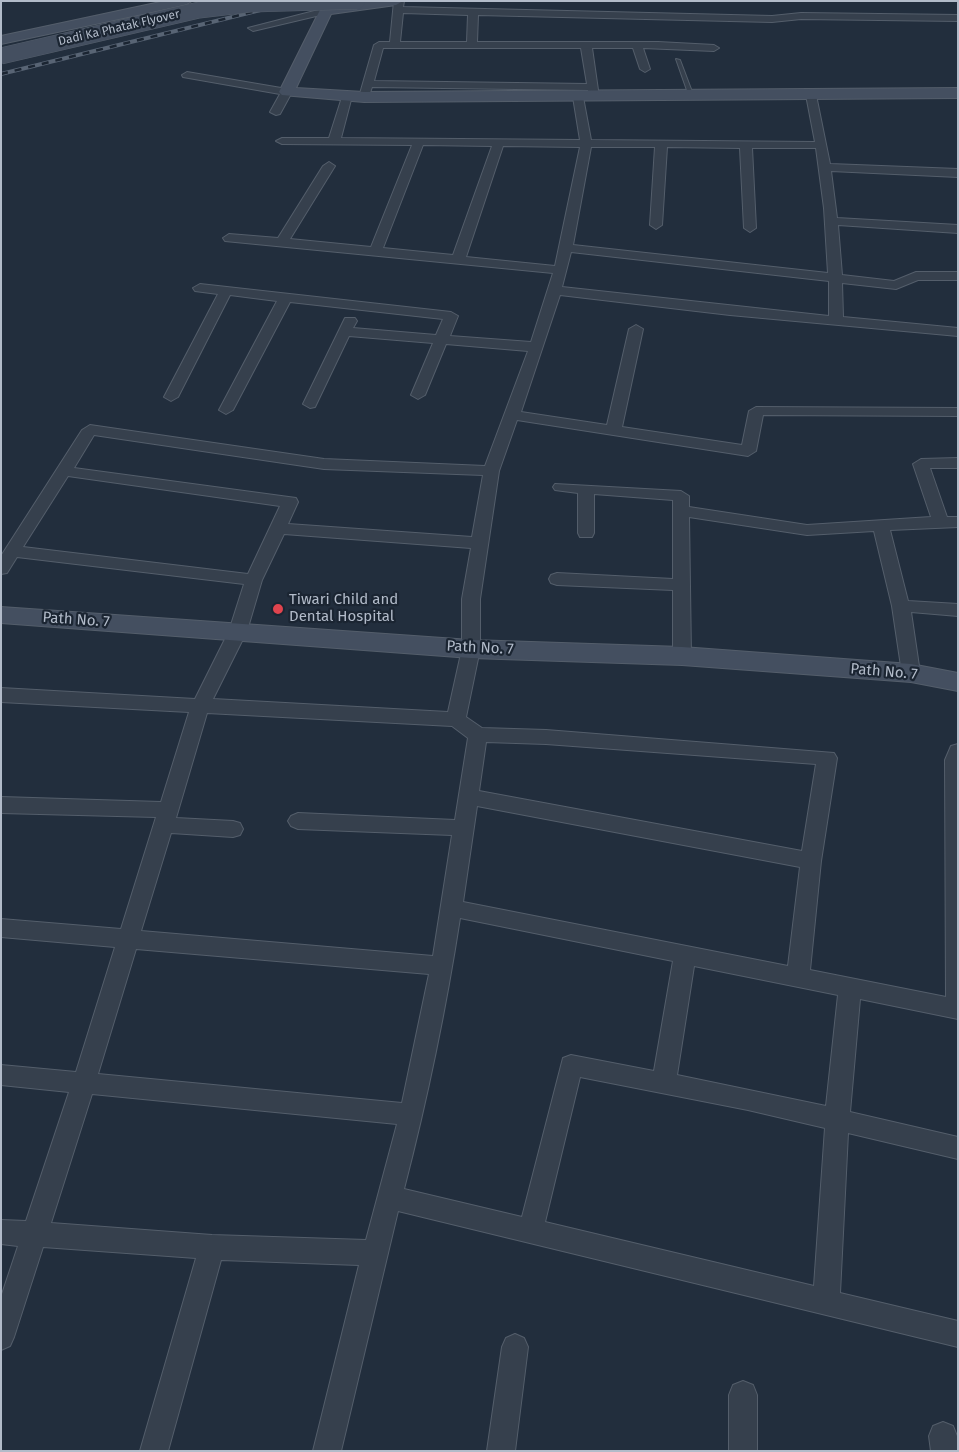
<!DOCTYPE html>
<html>
<head>
<meta charset="utf-8">
<style>
	body { margin:0 }
	#map { position:relative; width:959px; height:1452px; overflow:hidden; background:#222e3d; font-family:"Fira Sans",sans-serif }
	canvas { display:block }
	.frame { position:absolute; inset:0; border:2px solid #b2bbc9; pointer-events:none }
</style>
</head>
<body>
<div id="map">
<canvas width="959" height="1452"></canvas>
<div class="frame"></div>
</div>
<script>
const ctx = document.querySelector('canvas').getContext('2d');
ctx.lineJoin = 'round';
function strokePath(path, color, width, dash) { ctx.strokeStyle = color; ctx.lineWidth = width; ctx.lineCap = dash ? 'butt' : 'round'; ctx.setLineDash(dash || []); ctx.stroke(path); }
function fill(path, color) { ctx.fillStyle = color; ctx.fill(path, 'evenodd'); }
function drawText(font, color, halo, rows, align = 'center') {
  ctx.font = font + ' "Fira Sans",sans-serif'; ctx.lineWidth = 4.5; ctx.setLineDash([]); ctx.textBaseline = 'middle'; ctx.strokeStyle = halo; ctx.fillStyle = color; for (const [text, x, y, turn = 0] of rows) {
    ctx.save(); ctx.translate(x, y); ctx.rotate((+turn || 0) * Math.PI / 180); ctx.textAlign = isNaN(turn) ? turn : align; if (halo) ctx.strokeText(text, 0, 0); ctx.fillText(text, 0, 0); ctx.restore();
  }
}
const lane = new Path2D(`
	M676,59L680,60L694,97L689,96Z`);
const street = new Path2D(`
	M394,1H404L403,7L772,16L801,13L958,15V21L801,19L772,22L478,15L477,42H658L714,45L719,48L714,51L643,48L650,69L645,72L640,69L633,48H592L599,97L594,100L589,97L588,90L372,87L368,99H360L359,97L374,45L379,42H390ZM403,13L468,15L467,42H400ZM383,48H581L587,84L374,81Z
	M326,8L331,11L329,13L253,31L248,28Z
	M187,72L287,89L292,92L280,114L276,115L270,112L280,94L183,77L182,75Z
	M811,92L816,95L830,164L958,169V177L831,171L837,218L958,225V233L838,225L842,275L894,281L916,272H958V280H918L896,289L842,283L843,317L958,328V336L730,315L560,295L521,412L607,425L629,329L636,325L643,329L622,427L742,445L749,411L756,407L958,408V416L763,415L756,451L748,456L517,420L499,471L480,599V649L466,717L482,728L546,730L834,753L837,758L821,861L810,970L946,997L945,760L951,746L958,744V1019L860,999L850,1112L958,1137V1159L848,1133L840,1293L958,1321V1347L398,1211L341,1451H313L359,1265L221,1260L168,1451H140L196,1258L43,1247L14,1337L10,1346L1,1350V1297L18,1246L1,1244V1220L26,1221L69,1092L1,1085V1065L76,1072L115,947L1,937V919L121,929L156,817L1,813V797L161,802L189,712L1,702V688L195,699L229,631L244,584L17,557L7,573L1,574V556L82,430L90,425L324,459L485,466L528,351L446,344L425,395L418,399L411,395L433,343L349,336L315,407L310,408L303,404L345,318H355L357,321L353,328L436,335L443,319L290,302L233,410L226,414L219,410L277,301L230,295L178,397L171,401L164,397L218,294L195,291L193,288L200,284L451,312L458,316L450,336L531,342L553,273L225,241L223,238L229,234L278,238L323,166L329,162L335,166L290,239L371,247L412,145L282,144L276,141L282,138H329L343,94L347,93L352,96L341,138L580,140L573,97L578,94L583,97L591,140L815,142L806,95ZM423,145L492,146L453,255L383,248ZM503,146L580,147L555,266L466,257ZM591,147H655L650,225L656,229L662,225L667,147L740,148L744,228L750,232L756,228L752,148H816L824,208L828,273L573,245ZM571,252L829,281V316L562,287ZM94,435L324,469L483,475L472,537L288,524L298,502L296,498L74,468ZM68,476L280,506L248,574L23,547ZM284,534L471,548L462,599V649L448,712L213,699L247,631L262,580ZM207,713L452,726L468,738L455,820L298,813L291,816L288,821L291,826L298,829L452,835L433,956L141,931L171,833L233,837L240,835L243,829L240,823L233,821L176,818ZM486,742L546,744L816,764L802,851L479,791ZM477,806L800,867L788,966L463,902ZM460,918L673,961L654,1071L571,1055L563,1058L522,1217L404,1189C427,1100 446,1009 460,918ZM136,949L429,974L402,1103L98,1074ZM694,966L838,995L826,1106L677,1075ZM580,1077L748,1110L825,1128L814,1286L545,1222ZM92,1094L397,1124L366,1240L212,1235L51,1223Z
	M958,458V468H930L947,517H958V527L890,530L908,601L958,604V616L911,612L920,673L917,678L911,679L905,678L902,673L892,606L874,531L807,535L689,517L691,656L688,660L682,662L676,660L673,656V590L557,585L551,583L549,579L551,575L557,573L673,579V500L594,494V533L592,537H580L578,533V493L555,490L553,487L555,484L681,491L689,496V507L807,525L931,517L913,464L921,459Z
	M515,1334L524,1338L528,1347L515,1451H487L502,1347L506,1338Z
	M743,1381L753,1385L757,1395V1451H729V1395L733,1385Z
	M943,1422L953,1426L957,1436L958,1451H931L929,1436L933,1426Z`);
const secondary = new Path2D(`
	M165,1H192L185,5L1,44V36Z
	M366,1H403L396,5L331,14L296,88L364,92L958,88V98L364,102L282,95L279,92L321,8Z
	M1,607L471,640L682,647L911,664L958,673V691L911,682L682,665L471,658L1,623Z`);
strokePath(lane, '#545e6b', 2);
strokePath(street, '#545e6b', 2);
strokePath(secondary, '#545e6b', 2);
fill(lane, '#36404d');
fill(street, '#36404d');
fill(secondary, '#444f60');
const rail = new Path2D(`
	M1,74L297,1`);
strokePath(rail, '#586474', 4);
strokePath(rail, '#1b2532', 2.5, [7]);
const secondaryBridge = new Path2D(`
	M1,56L199,10L250,4L357,1`);
strokePath(secondaryBridge, '#545e6b', 17, []);
strokePath(secondaryBridge, '#444f60', 16);
for (const [x, y, r, color] of [
	[278,609,6,"#e0444e"]
]) { const dot = new Path2D(); dot.arc(x, y, r, 0, 2 * Math.PI); ctx.fillStyle = color; ctx.fill(dot); strokePath(dot, '#1b2532', 2); }
drawText('12px', '#b2bbc9', '#1b2532', [
	["Dadi Ka Phatak Flyover",119,28,-13]
]);
drawText('15px', '#b2bbc9', '#1b2532', [
	["Tiwari Child and",289,600],
	["Dental Hospital",289,617]
], 'left');
drawText('15px', '#b2bbc9', '#1b2532', [
	["Path No. 7",76,620,4],
	["Path No. 7",480,648,3],
	["Path No. 7",884,672,5]
]);
</script>
</body>
</html>
